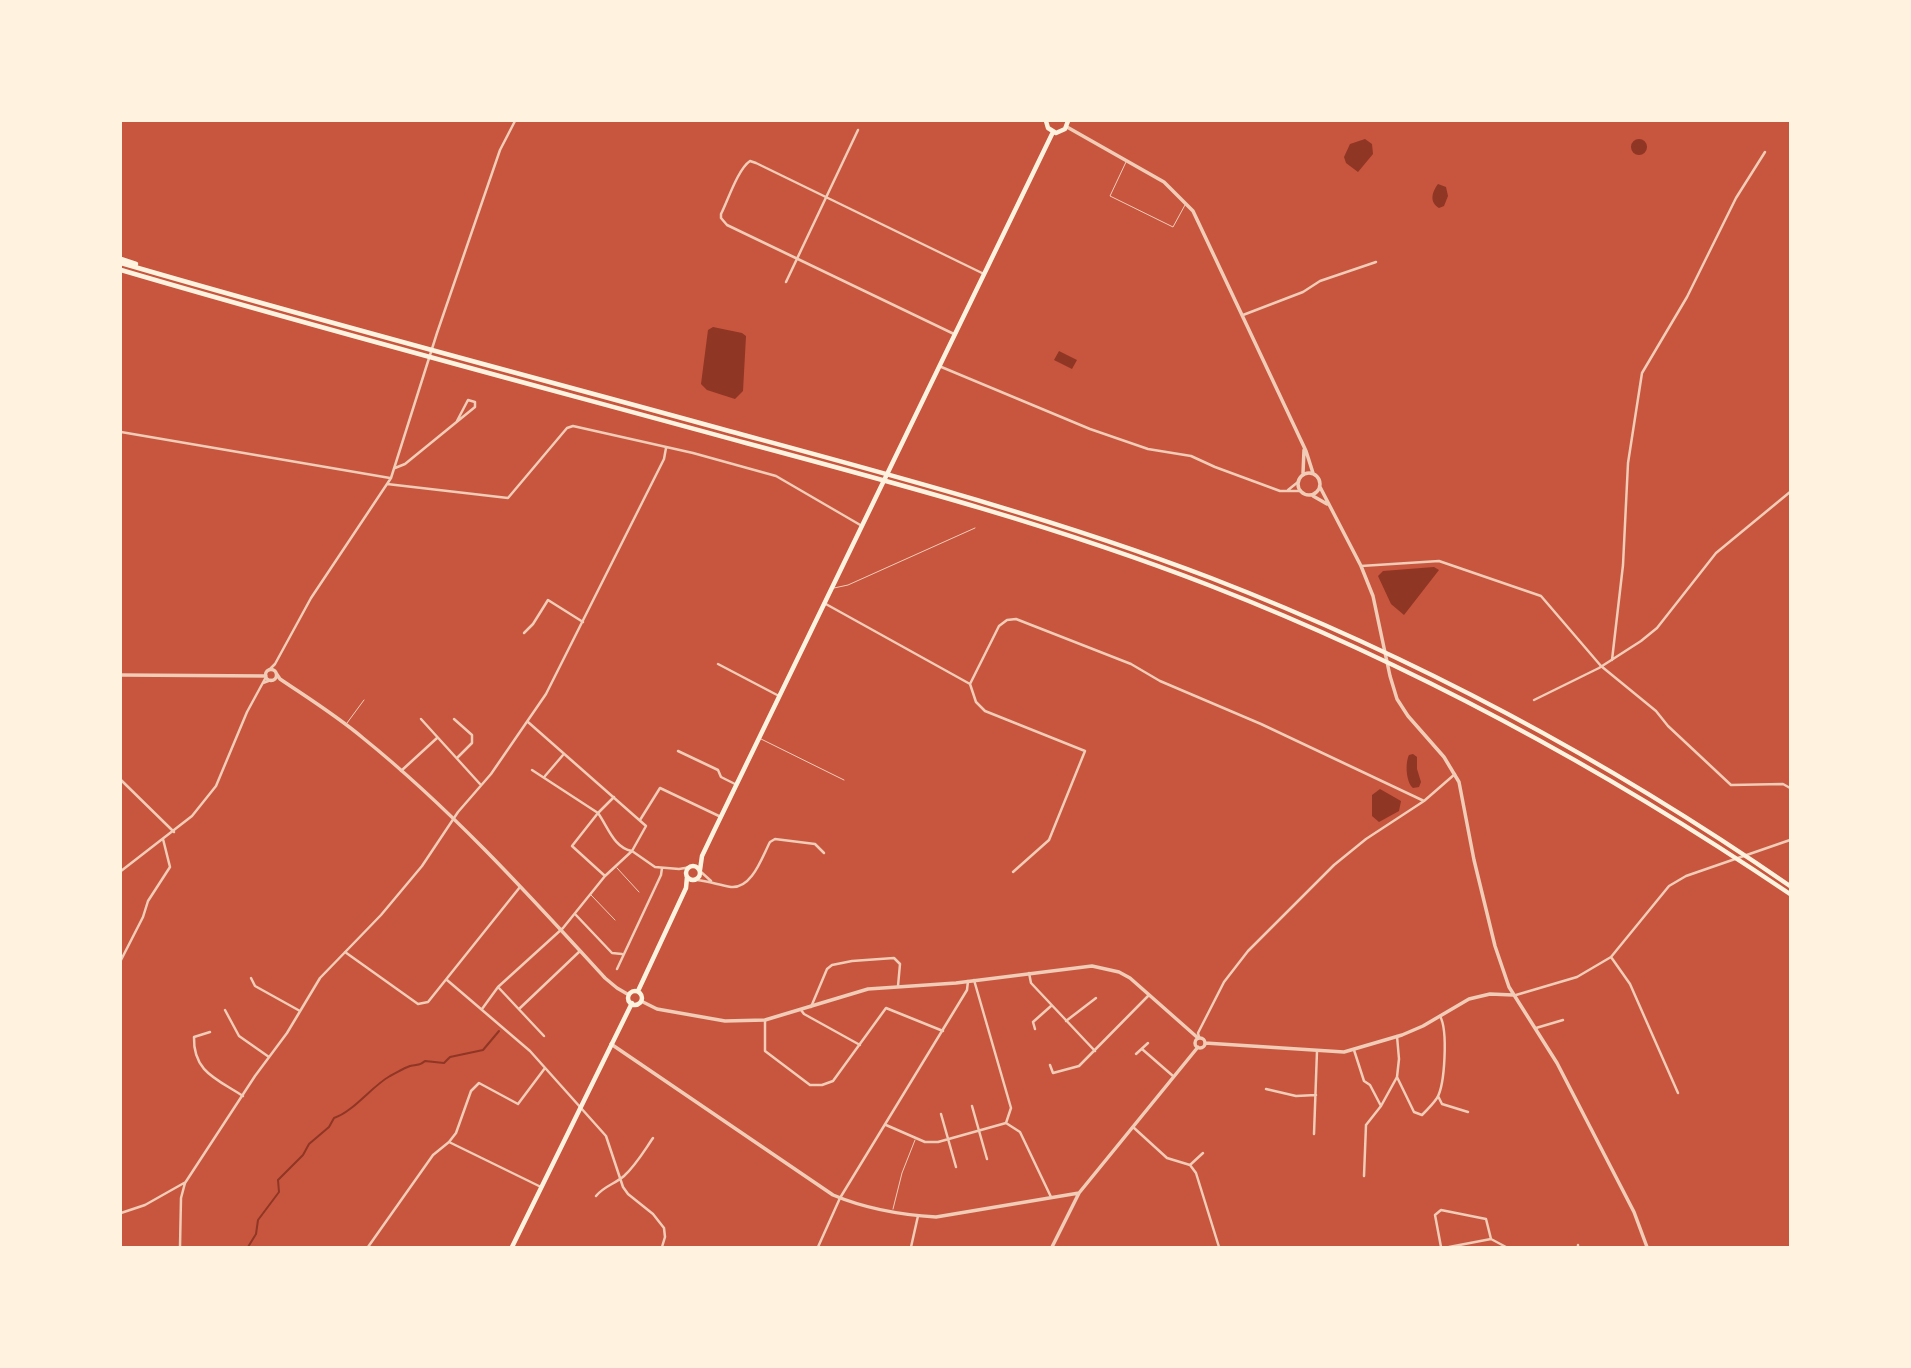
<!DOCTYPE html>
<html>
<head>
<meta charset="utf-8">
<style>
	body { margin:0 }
	#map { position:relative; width:1911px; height:1368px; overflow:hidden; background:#c8553d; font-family:"Noto Sans",sans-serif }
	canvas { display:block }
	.frame { position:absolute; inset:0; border:122px solid #fff3e0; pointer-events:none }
</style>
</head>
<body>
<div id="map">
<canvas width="1911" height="1368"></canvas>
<div class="frame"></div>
</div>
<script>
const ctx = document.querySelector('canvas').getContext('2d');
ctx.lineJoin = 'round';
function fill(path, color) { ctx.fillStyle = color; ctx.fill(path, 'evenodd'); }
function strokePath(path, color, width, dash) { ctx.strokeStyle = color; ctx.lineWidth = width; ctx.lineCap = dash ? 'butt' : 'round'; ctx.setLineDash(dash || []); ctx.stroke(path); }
fill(new Path2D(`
	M1365,139L1372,144L1373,154L1358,172L1346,163L1344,157L1350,144Z
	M1631 147a8 8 0 1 1 16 0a8 8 0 1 1-16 0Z
	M1438,184L1446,187L1448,196L1444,206L1439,208C1429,202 1432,192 1438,184Z
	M713,327L742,333L746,336L743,391L735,399L707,390L701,384L708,330Z
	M1059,351L1077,360L1072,369L1054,360Z
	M1434,567L1439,570L1404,615L1391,604L1378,576L1383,571Z
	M1413,754L1417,757V769L1421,782L1419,787L1413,788C1406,782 1405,763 1409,755Z
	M1380,789L1401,801L1399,811L1379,822L1372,816V795Z`), '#8f3625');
strokePath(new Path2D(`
	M248,1247L256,1234L258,1220L279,1192L278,1180L303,1155L309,1144L329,1127L334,1118C353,1112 372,1086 390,1076C396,1073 404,1068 410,1066C417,1064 420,1066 425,1061L444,1063L450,1057L483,1050L499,1031`), '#8f3625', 2);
strokePath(new Path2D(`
	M1126,162L1110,196L1173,227L1185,205
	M834,588L848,585L975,528
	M347,723L364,700
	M761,739L844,780
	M617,868L639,892
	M591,895L615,920
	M893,1209L902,1173L915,1140`), '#f1ccb7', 1);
strokePath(new Path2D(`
	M786,282L858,130
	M1243,315L1303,292L1320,281L1376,262
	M954,334L727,225L721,218V214C728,200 738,169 750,161L756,163L984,274
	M939,366L1090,429L1148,449L1191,456L1215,467L1280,491H1301
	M121,432L390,478
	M395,468L405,464L475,407V402L468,400L457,421
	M387,484L508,498L567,428L573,426L693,453L776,476L862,526
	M1288,490L1298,482
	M1361,566L1439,561L1541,596L1601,666L1656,711L1668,726L1731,785L1783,784L1790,788
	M824,603L970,684L976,702L985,711L1085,751L1049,840L1013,872
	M524,633L533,624L548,600L583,622
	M1612,660L1623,565L1628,463L1642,373L1687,297L1736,198L1765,152
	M718,664L779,696
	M269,670L275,664L311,598L391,478L437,333L500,150L515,121
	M263,683L271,680
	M970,684L999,626L1007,620L1016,619L1131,664L1160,681L1261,724L1424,801
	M1534,700L1599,668L1641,641L1657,628L1716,553L1790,492
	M421,719L480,784
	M454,719L472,735V743L457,758
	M528,722L646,826L632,851C614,848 608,827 598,813L572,846L605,876
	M678,751L718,770L721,777L737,785
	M532,770L598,813L614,797
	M401,771L437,738
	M545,776L563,755
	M121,780L174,832
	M640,820L660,788L721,817
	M121,871L192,816L216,786L247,712L266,677
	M700,871L711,881
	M697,880C708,881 719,885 731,887C752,889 762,857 770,842L775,839L815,844L824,853
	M575,914L612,953L622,954
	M345,952L418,1004L428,1002L520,887
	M1611,957L1630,984L1678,1093
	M121,960L143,917L148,901L170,867L163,839
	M617,969L661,875L662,868
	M1029,973L1031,983L1095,1051
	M251,978L255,986L300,1011
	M447,980L530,1051L606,1136L623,1187L628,1194L653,1214L664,1228L665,1237L662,1247
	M974,980L1011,1108L1006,1123L1020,1132L1051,1197
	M498,987L544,1036
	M1516,995L1577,977L1611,957L1669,886L1686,876L1790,840
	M811,1007L827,969L832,965L852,961L894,958L900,964L898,986
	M482,1009L498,987L563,928L605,876L632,851L655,867L679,869L691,867
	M519,1009L580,951
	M225,1010L239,1036L269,1057
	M801,1010L804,1014L860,1045
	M765,1020V1051L810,1085H822L833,1081L886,1008L943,1031
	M1066,1021L1096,998
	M1536,1028L1563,1020
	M1035,1029L1033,1022L1051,1006
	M210,1032L194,1037C193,1072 217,1079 243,1096
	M1199,1037L1198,1033L1224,982L1248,951L1334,865L1366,839L1424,801L1455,774
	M1142,1049L1173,1076
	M1354,1050L1364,1081L1370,1085L1381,1106
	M1136,1054L1148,1043
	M1050,1065L1053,1073L1079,1066L1149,995
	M1397,1077L1414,1112L1422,1115C1427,1110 1433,1104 1437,1098C1445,1085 1448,1030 1440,1016
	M1266,1089L1296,1096L1316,1095
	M1438,1096L1442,1104L1468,1112
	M972,1106L987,1159
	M941,1114L956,1167
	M886,1125L925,1142H938L1006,1123
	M1133,1127L1167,1158L1190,1165L1196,1173L1219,1247
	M1314,1134L1317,1051
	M449,1142L541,1187
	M1190,1165L1203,1153
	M1364,1176L1366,1125L1381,1106L1397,1077L1399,1059L1397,1036
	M596,1196C604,1186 615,1184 624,1176C636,1165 644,1151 653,1138
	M121,1213L145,1205L184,1183
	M1578,1245V1247
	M180,1247L181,1198L185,1183L255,1076L287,1033L320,978L381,915L422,866L458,812L491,774L546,694L664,459L666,448
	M368,1247L433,1155L449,1142L456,1133L471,1091L479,1083L518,1104L545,1068
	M818,1247L840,1198L967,990L968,981
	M911,1247L918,1216
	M1441,1247L1435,1215L1441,1210L1486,1219L1491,1239L1506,1247
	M1449,1247L1491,1239`), '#f1ccb7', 2.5);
strokePath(new Path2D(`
	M1067,127L1164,182L1193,211L1306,451L1313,473
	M1298 484a11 11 0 1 1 22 0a11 11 0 1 1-22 0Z
	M1303,473L1304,450
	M1320,487L1361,566L1373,596L1390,676L1397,699L1408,716L1444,757L1459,782L1474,860L1495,946L1509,987L1557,1063L1634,1212L1647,1247
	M1313,496L1327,504
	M265.5 675a5.5 5.5 0 1 1 11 0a5.5 5.5 0 1 1-11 0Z
	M276,673L280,679C308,698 337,716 363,738C451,809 529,895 605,978L617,988L629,995
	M121,675L266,676
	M641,1001L657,1009L725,1021L765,1020L868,989L956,983L1092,966L1119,972L1130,978L1198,1038
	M1195 1043a5 5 0 1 1 10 0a5 5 0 1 1-10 0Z
	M1205,1043L1344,1052L1402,1035L1423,1026L1469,999L1490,994L1513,995
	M611,1044L833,1195C864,1208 902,1215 936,1217L1079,1193L1198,1047
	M1052,1247L1079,1193`), '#f1ccb7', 3.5);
strokePath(new Path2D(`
	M1046,121L1048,128L1056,133L1065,129L1068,121
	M686 873a7 7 0 1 1 14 0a7 7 0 1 1-14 0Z
	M700,870L702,856L713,833L1053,132
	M638,991L686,888L687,877
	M628 998a7 7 0 1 1 14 0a7 7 0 1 1-14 0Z
	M512,1247L632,1003`), '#fff3e0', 4.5);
strokePath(new Path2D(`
	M121,259L136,264
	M121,263C323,322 526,375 729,431C891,475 1054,518 1211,578C1415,657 1609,761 1790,886
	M121,270C328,331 538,386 746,443C903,485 1060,527 1211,586C1416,666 1608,771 1790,894`), '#fff3e0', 4.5);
</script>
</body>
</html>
